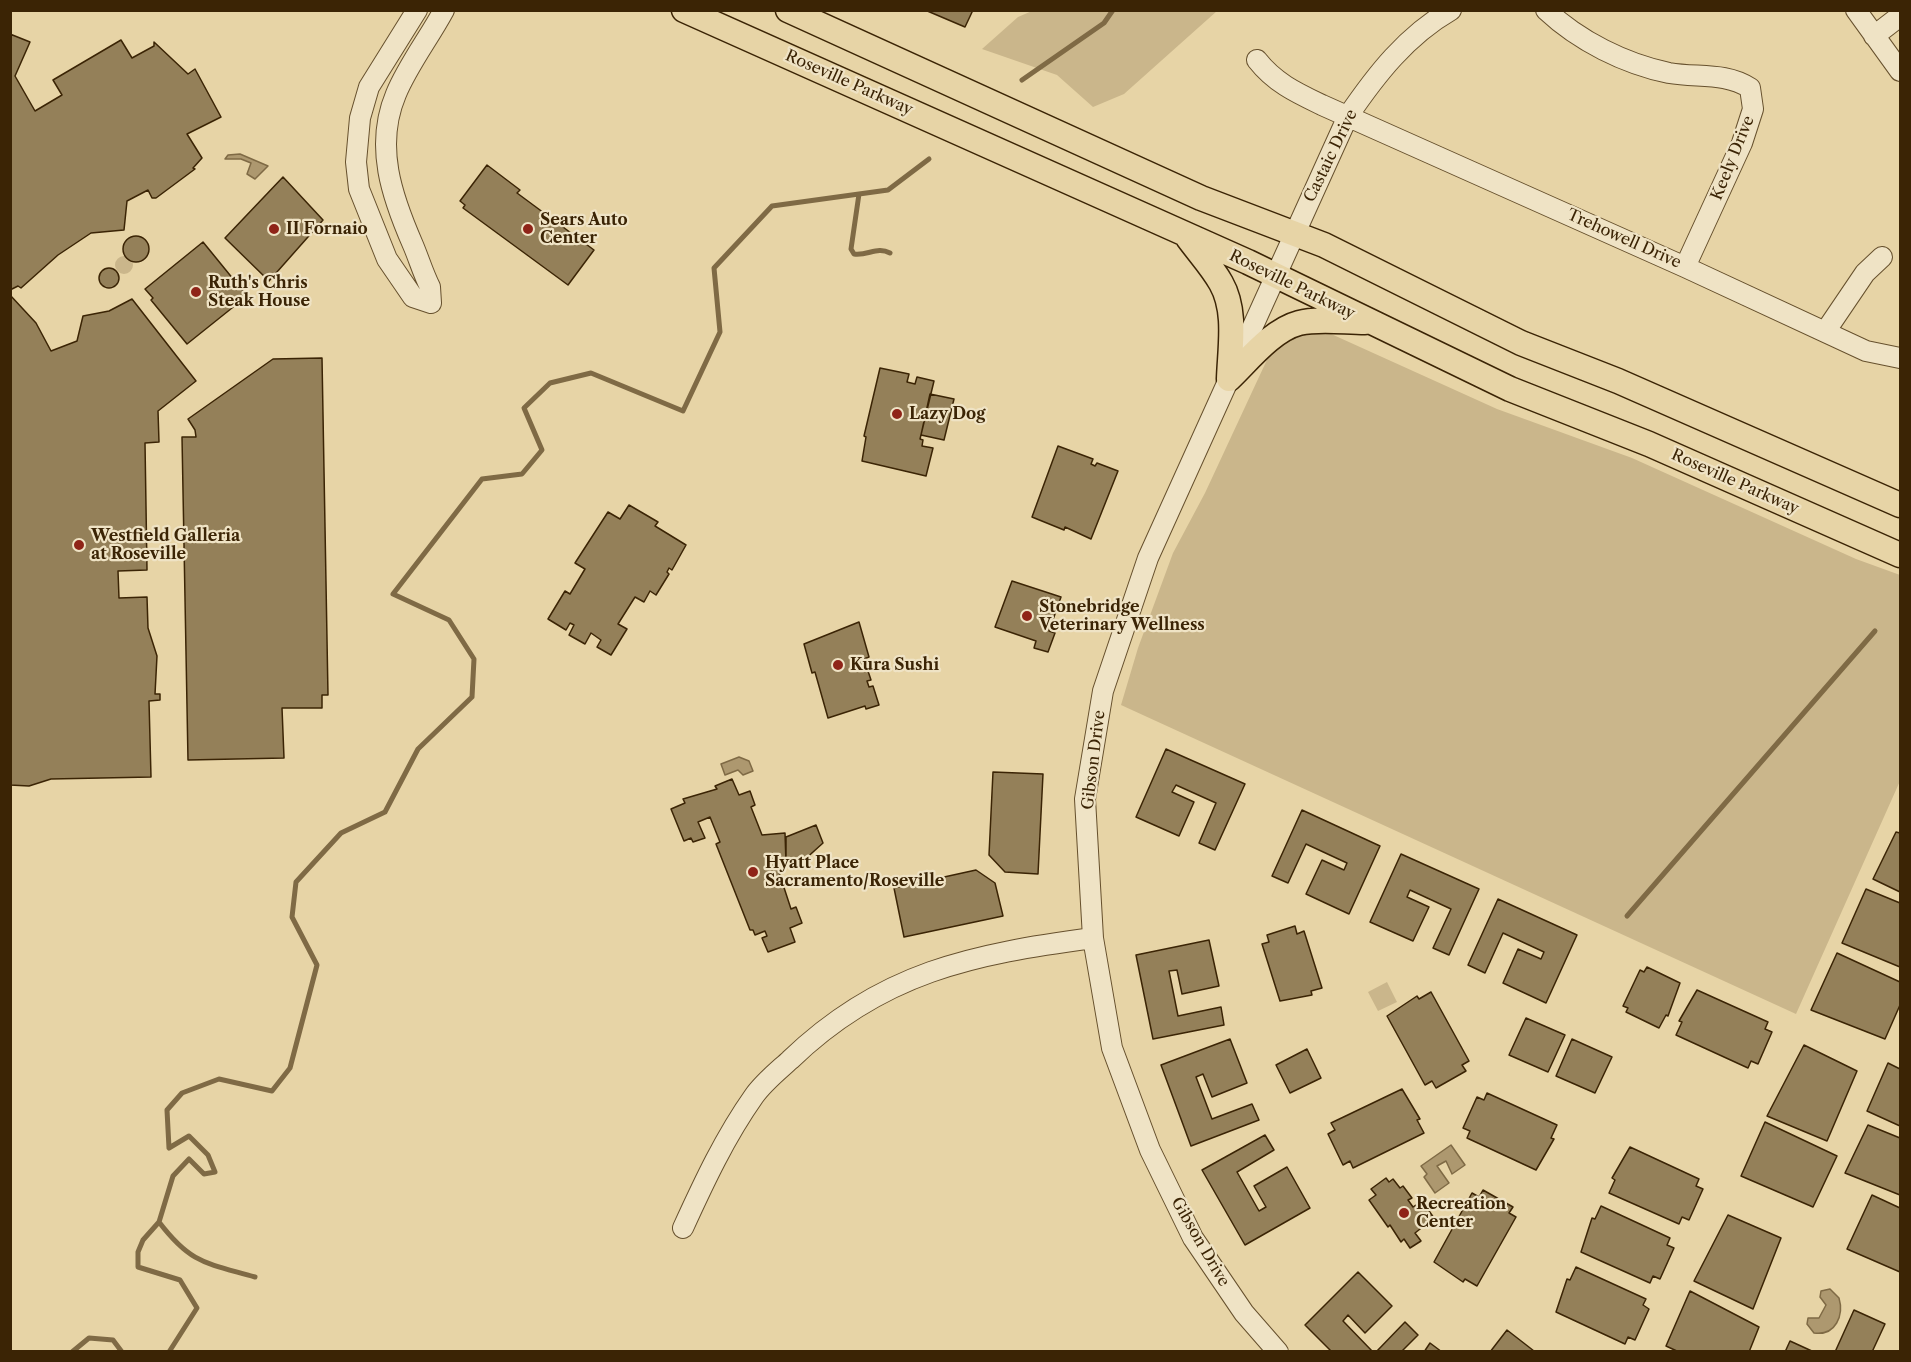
<!DOCTYPE html>
<html>
<head>
<meta charset="utf-8">
<style>
	body { margin:0 }
	#map { position:relative; width:1911px; height:1362px; overflow:hidden; background:#e7d4a6; font-family:"Libre Caslon Text",serif }
	canvas { display:block }
	.frame { position:absolute; inset:0; border:12px solid #3b2405; pointer-events:none }
</style>
</head>
<body>
<div id="map">
<canvas width="1911" height="1362"></canvas>
<div class="frame"></div>
</div>
<script>
const ctx = document.querySelector('canvas').getContext('2d');
ctx.lineJoin = 'round';
function fill(path, color) { ctx.fillStyle = color; ctx.fill(path, 'evenodd'); }
function strokePath(path, color, width, dash) { ctx.strokeStyle = color; ctx.lineWidth = width; ctx.lineCap = dash ? 'butt' : 'round'; ctx.setLineDash(dash || []); ctx.stroke(path); }
function drawText(font, color, halo, rows, align = 'center') {
  ctx.font = font + ' "Libre Caslon Text",serif'; ctx.lineWidth = 4.5; ctx.setLineDash([]); ctx.textBaseline = 'middle'; ctx.strokeStyle = halo; ctx.fillStyle = color; for (const [text, x, y, turn = 0] of rows) {
    ctx.save(); ctx.translate(x, y); ctx.rotate((+turn || 0) * Math.PI / 180); ctx.textAlign = isNaN(turn) ? turn : align; if (halo) ctx.strokeText(text, 0, 0); ctx.fillText(text, 0, 0); ctx.restore();
  }
}
fill(new Path2D(`
	M1032,11V10L1217,11L1124,94L1093,107L1057,75L982,49L1018,17Z
	M115 265a9 9 0 1 1 18 0a9 9 0 1 1-18 0Z
	M1313,329L1329,333L1497,409L1632,458L1856,559L1900,575V781L1796,1014L1121,705L1138,648L1173,553L1205,493L1272,349L1291,333Z
	M1387,982L1397,1002L1378,1011L1368,992Z`), '#cab68b');
const water = new Path2D(`
	M240,154L268,166L255,179L247,174L251,163L241,159H225L228,155Z
	M739,757L749,761L753,771L743,775L738,770L725,775L721,764Z
	M1451,1145L1465,1165L1452,1174L1446,1161L1437,1166L1449,1183L1435,1193L1424,1177L1427,1174L1421,1166Z
	M1830,1289L1839,1298C1844,1315 1836,1336 1814,1333L1807,1324L1808,1318H1819L1826,1305L1820,1297L1821,1291Z`);
fill(water, '#ad986f');
strokePath(water, '#7f6a45', 1.5);
strokePath(new Path2D(`
	M1022,80L1104,23L1113,10
	M859,194L851,249L854,254C868,256 877,246 890,253
	M1627,916L1875,631
	M159,1222C191,1264 206,1263 255,1277
	M72,1352L89,1338L113,1340L122,1352
	M169,1352L197,1308L180,1280L138,1267V1252L143,1240L159,1222L173,1176L189,1159L204,1174L215,1172L208,1155L189,1136L169,1148L167,1110L182,1093L219,1079L272,1091L290,1068L317,965L292,917L296,882L341,833L385,812L418,749L472,697L474,659L449,620L393,594L482,479L522,474L542,450L524,408L550,383L591,373L683,411L720,332L714,268L772,206L888,190L929,159`), '#7f6a45', 5);
const building = new Path2D(`
	M925,10H973L965,27Z
	M10,34L30,42L15,76L35,111L62,95L53,80L121,40L132,58L154,46V42L188,74L195,69L221,117L187,134L202,158L193,168L195,169L156,198H152L148,190L127,201L124,230L91,233L58,255L21,288L18,286L10,290Z
	M487,165L520,190L517,193L594,250L568,285L463,208L465,205L460,201Z
	M283,177L323,220L269,281L225,238Z
	M123 249a13 13 0 1 1 26 0a13 13 0 1 1-26 0Z
	M203,242L247,296L187,344L151,300L153,298L145,289Z
	M99 278a10 10 0 1 1 20 0a10 10 0 1 1-20 0Z
	M10,295L36,323L51,351L77,341L83,316L109,311L132,299L196,381L158,411L159,442L145,443L147,570L118,571L119,598L147,597L148,628L157,656L155,694H160V700L149,701L151,777L51,779L29,786L10,785Z
	M322,358L328,695H322V708H282L284,758L188,760L182,437H196L195,430L188,419L273,359Z
	M880,368L909,374L907,382L915,384L917,377L934,381L920,439L923,440L922,446L933,448L926,476L862,461L866,437L864,436Z
	M930,394L954,399L944,440L921,435Z
	M1058,446L1093,459L1091,464L1095,466L1097,463L1118,471L1091,539L1065,527L1064,530L1032,517Z
	M629,505L658,522L655,526L686,545L672,570L669,568L667,572L669,574L656,595L650,591L644,602L635,597L618,624L627,629L611,655L597,647L601,640L591,633L585,644L569,635L574,625L570,623L566,630L548,619L565,591L570,594L585,569L575,563L608,512L620,519Z
	M1012,581L1061,597L1049,631L1055,633L1048,652L1034,648L1036,641L995,627Z
	M859,622L869,657L864,659L871,680L867,681L869,687L873,686L879,705L866,709L865,706L828,718L815,672L812,673L804,644Z
	M1166,749L1245,784L1215,850L1199,843L1216,803L1176,785L1172,792L1194,802L1179,836L1136,817Z
	M993,772L1043,774L1038,874L1005,872L989,855Z
	M732,779L739,795L750,791L755,805L751,807L762,835L785,833L786,863H776L791,909L796,907L802,923L790,928L795,942L768,952L762,938L767,936L765,931L755,935L753,930H750L716,844L720,842L710,817L698,822L705,838L693,842L691,838L684,841L671,809L685,803L683,799L717,789L715,786Z
	M1302,810L1380,846L1349,914L1306,894L1322,860L1344,870L1347,863L1306,844L1288,883L1272,876Z
	M816,825L823,843L802,862L786,863V837Z
	M1896,832L1900,833V892L1873,879Z
	M1401,854L1479,889L1449,955L1433,948L1451,909L1410,890L1407,897L1429,907L1413,941L1370,922Z
	M976,870L995,883L1003,916L904,937L894,888Z
	M1866,889L1900,903V967L1842,943Z
	M1498,899L1577,935L1546,1003L1503,983L1518,949L1541,959L1544,952L1503,933L1485,973L1468,965Z
	M1295,926L1297,934L1304,931L1322,988L1311,991L1312,995L1280,1001L1262,944L1269,942L1267,935Z
	M1209,940L1219,986L1182,994L1177,970L1169,971L1178,1016L1221,1007L1224,1025L1153,1039L1136,955Z
	M1837,953L1900,982V1005L1885,1039L1811,1010Z
	M1647,967L1680,983L1668,1016L1666,1015L1659,1028L1626,1012L1628,1008L1623,1006L1640,970L1644,972Z
	M1697,990L1768,1022L1765,1029L1772,1032L1758,1064L1751,1061L1748,1068L1676,1035L1682,1022L1679,1021Z
	M1431,992L1469,1061L1462,1065L1466,1071L1436,1088L1432,1081L1425,1085L1387,1016L1417,996L1419,999Z
	M1526,1018L1565,1035L1548,1072L1509,1055Z
	M1230,1039L1247,1083L1212,1097L1203,1074L1196,1077L1212,1119L1252,1104L1259,1120L1191,1146L1161,1065Z
	M1572,1039L1612,1057L1595,1093L1556,1076Z
	M1804,1045L1857,1071L1827,1141L1767,1116Z
	M1307,1049L1321,1078L1290,1093L1276,1065Z
	M1888,1063L1900,1069V1126L1867,1111Z
	M1402,1089L1420,1119L1417,1120L1424,1133L1353,1168L1350,1161L1343,1165L1328,1134L1335,1130L1331,1123Z
	M1487,1093L1557,1125L1551,1138L1554,1139L1536,1170L1467,1138L1470,1131L1463,1128L1477,1097L1484,1100Z
	M1765,1122L1837,1156L1813,1207L1741,1176Z
	M1868,1125L1900,1138V1195L1845,1173Z
	M1265,1135L1274,1150L1237,1172L1259,1211L1266,1207L1254,1186L1287,1167L1310,1208L1245,1245L1202,1170Z
	M1630,1147L1699,1179L1696,1186L1703,1189L1689,1220L1682,1217L1679,1224L1609,1193L1615,1180L1612,1178Z
	M1386,1178L1389,1182L1393,1179L1400,1188L1403,1186L1412,1198L1408,1200L1413,1207L1422,1201L1434,1218L1415,1233L1421,1241L1410,1248L1404,1239L1401,1242L1390,1225L1388,1227L1369,1200L1376,1195L1371,1189Z
	M1483,1190L1513,1207L1509,1213L1516,1217L1477,1286L1465,1279L1463,1282L1434,1262L1472,1193L1479,1197Z
	M1872,1195L1900,1208V1272L1847,1249Z
	M1601,1206L1670,1238L1667,1245L1674,1248L1660,1279L1653,1276L1650,1283L1581,1252L1592,1218L1595,1219Z
	M1728,1215L1781,1238L1753,1309L1694,1281Z
	M1576,1267L1646,1299L1643,1305L1649,1309L1635,1340L1628,1337L1625,1344L1556,1312L1567,1279L1570,1280Z
	M1358,1272L1392,1306L1365,1333L1348,1315L1343,1321L1373,1352H1332L1305,1325Z
	M1690,1291L1759,1327L1749,1352H1679L1666,1346Z
	M1854,1310L1885,1324L1872,1352H1835Z
	M1405,1322L1418,1335L1401,1352H1376Z
	M1507,1330L1534,1351L1490,1352Z
	M1790,1341L1814,1352H1785Z
	M1430,1343L1442,1352H1424Z`);
fill(building, '#948059');
strokePath(building, '#3b2405', 1.5);
const minor = new Path2D(`
	M417,10L369,87L360,118L356,162L359,189L387,259L413,297L431,303L430,287C423,273 419,259 413,245C392,197 374,146 396,94C408,65 429,38 444,10
	M1546,10C1579,41 1625,64 1669,73C1698,78 1725,72 1750,88L1753,109L1742,143L1685,267
	M1856,10L1900,71
	M1874,36L1900,16
	M1257,60C1275,83 1297,93 1322,105L1685,267L1866,351L1900,358
	M1825,332L1865,273L1882,257
	M683,1228C704,1182 725,1137 754,1096C764,1082 778,1071 790,1060C881,972 973,954 1093,938
	M1278,1352L1244,1313L1193,1238L1150,1150L1112,1048L1093,938L1085,799L1103,691L1148,558L1348,116C1376,75 1406,36 1451,10`);
const major = new Path2D(`
	M684,10L1248,262L1510,389L1649,444L1900,555
	M788,10L1201,198L1324,245L1521,343L1618,381L1900,505
	M1188,238C1199,253 1212,267 1221,283C1237,311 1230,348 1229,379
	M1229,379C1248,361 1272,330 1299,323C1319,318 1344,322 1365,322`);
strokePath(minor, '#66502d', 22);
strokePath(major, '#3b2405', 27);
strokePath(minor, '#efe3c5', 20);
strokePath(major, '#e7d4a6', 24);
for (const [x, y, r, color] of [
	[274,229,6,"#8f2418"],
	[528,229,6,"#8f2418"],
	[196,292,6,"#8f2418"],
	[897,414,6,"#8f2418"],
	[79,545,6,"#8f2418"],
	[1027,616,6,"#8f2418"],
	[838,665,6,"#8f2418"],
	[753,872,6,"#8f2418"],
	[1404,1213,6,"#8f2418"]
]) { const dot = new Path2D(); dot.arc(x, y, r, 0, 2 * Math.PI); ctx.fillStyle = color; ctx.fill(dot); strokePath(dot, '#efe3c5', 2); }
drawText('16px', '#3b2405', '#efe3c5', [
	["Roseville Parkway",849,83,24],
	["Castaic Drive",1331,156,-64],
	["Keely Drive",1733,158,-68],
	["Trehowell Drive",1624,239,24],
	["Roseville Parkway",1292,285,26],
	["Roseville Parkway",1735,482,24],
	["Gibson Drive",1094,760,-83],
	["Gibson Drive",1200,1242,60]
]);
drawText('bold 16px', '#3b2405', '#efe3c5', [
	["Sears Auto",540,220],
	["Center",540,238],
	["II Fornaio",286,229],
	["Ruth's Chris",208,283],
	["Steak House",208,301],
	["Lazy Dog",909,414],
	["Westfield Galleria",91,536],
	["at Roseville",91,554],
	["Stonebridge",1039,607],
	["Veterinary Wellness",1039,625],
	["Kura Sushi",850,665],
	["Hyatt Place",765,863],
	["Sacramento/Roseville",765,881],
	["Recreation",1416,1204],
	["Center",1416,1222]
], 'left');
</script>
</body>
</html>
